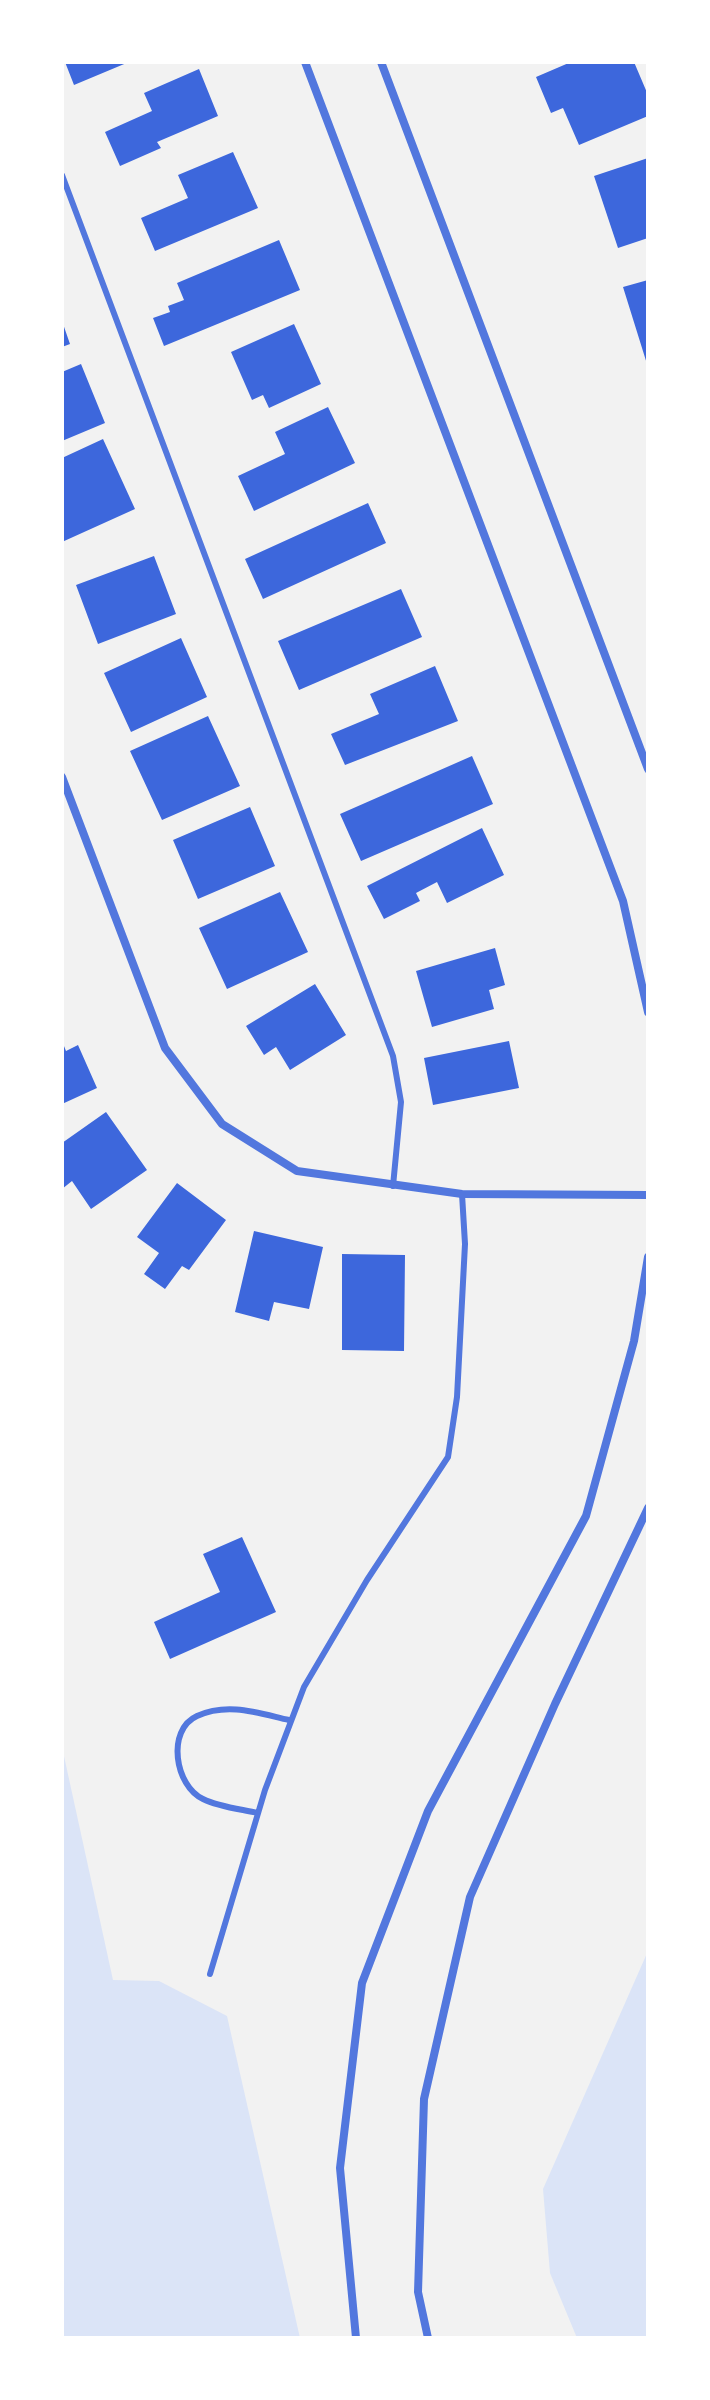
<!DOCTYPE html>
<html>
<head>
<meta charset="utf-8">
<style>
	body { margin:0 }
	#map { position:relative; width:710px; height:2400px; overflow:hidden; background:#f2f2f2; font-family:Overpass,sans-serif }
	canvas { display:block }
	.frame { position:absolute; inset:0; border:64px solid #fff; pointer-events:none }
</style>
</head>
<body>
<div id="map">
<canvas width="710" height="2400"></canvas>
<div class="frame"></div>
</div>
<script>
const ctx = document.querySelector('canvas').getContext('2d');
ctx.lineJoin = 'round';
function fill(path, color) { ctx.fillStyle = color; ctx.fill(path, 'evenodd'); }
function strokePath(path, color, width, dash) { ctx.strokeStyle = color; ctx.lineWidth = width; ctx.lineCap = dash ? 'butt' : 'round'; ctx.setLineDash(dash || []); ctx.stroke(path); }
fill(new Path2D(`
	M62,1747L113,1980L159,1981L227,2016L300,2338H62Z
	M648,1951V2338H577L550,2273L543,2189Z`), '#dbe4f7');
fill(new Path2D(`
	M65,62H129L74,85Z
	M571,62H634L648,95V116L579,145L563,108L551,113L536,77Z
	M199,69L218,116L157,142L161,148L120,166L105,132L152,111L144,93Z
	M233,152L258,208L155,251L141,218L188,198L178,175Z
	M648,158V238L618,248L594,176Z
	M279,240L300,290L164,346L153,318L170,312L168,306L184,300L177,283Z
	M648,280V363L647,364L623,287Z
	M62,321L70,344L62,347Z
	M294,324L321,384L269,408L263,395L252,400L231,352Z
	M81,364L105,423L62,441V372Z
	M328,407L355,463L254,511L238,476L285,454L275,432Z
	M103,439L135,509L62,542V458Z
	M368,503L386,543L263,599L245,559Z
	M154,556L176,614L98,644L76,585Z
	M401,589L422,637L299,690L278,641Z
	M181,638L207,697L131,732L104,673Z
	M435,666L458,721L345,765L331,734L379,714L370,694Z
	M208,716L240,786L162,820L130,751Z
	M472,756L493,804L361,861L340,814Z
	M250,807L275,866L198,899L173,840Z
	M482,828L504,875L447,903L437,882L416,893L420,901L384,919L367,886Z
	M280,892L308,952L227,989L199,928Z
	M495,948L505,985L489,990L494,1009L432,1027L416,971Z
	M315,984L346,1035L290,1070L276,1047L264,1055L246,1026Z
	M62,1041L66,1051L78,1045L97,1088L62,1104Z
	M509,1041L519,1088L433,1105L424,1058Z
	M106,1112L147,1170L91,1209L72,1181L62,1189V1143Z
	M177,1183L226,1220L189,1270L182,1266L165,1289L144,1274L159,1253L137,1237Z
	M254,1231L323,1247L309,1309L274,1302L269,1321L235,1312Z
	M342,1254L405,1255L404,1351L342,1350Z
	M242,1537L276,1612L170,1659L154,1622L220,1592L203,1554Z`), '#3d67dc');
strokePath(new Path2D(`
	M62,175L393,1056L401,1102L393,1186
	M258,1813C240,1809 219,1807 203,1799C175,1786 166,1730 197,1716C228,1702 258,1713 289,1720
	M210,1974L265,1790L304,1687L367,1580L448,1457L457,1397L465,1244L462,1194`), '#5277de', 6);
strokePath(new Path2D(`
	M305,62L623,901L648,1012
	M381,62L648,769
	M62,777L165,1048L222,1124L297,1171L462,1194L648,1195
	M356,2338L340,2168L362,1983L428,1811L586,1516L634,1341L648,1257
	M428,2338L418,2292L424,2099L470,1897L555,1704L648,1508`), '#5277de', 8);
</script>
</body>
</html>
